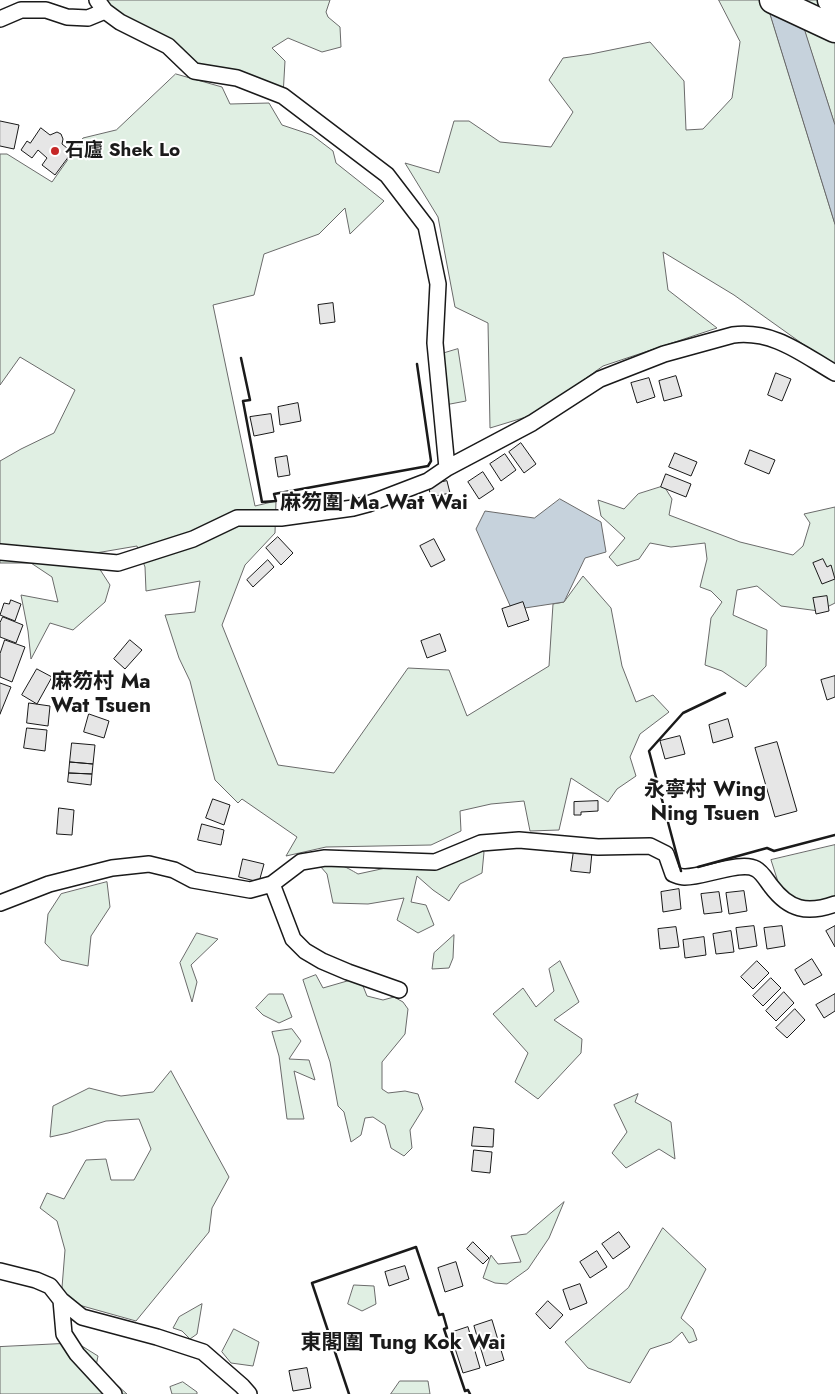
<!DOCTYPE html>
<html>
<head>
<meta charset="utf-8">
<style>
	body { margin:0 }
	canvas { display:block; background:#fff }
</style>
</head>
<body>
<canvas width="835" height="1394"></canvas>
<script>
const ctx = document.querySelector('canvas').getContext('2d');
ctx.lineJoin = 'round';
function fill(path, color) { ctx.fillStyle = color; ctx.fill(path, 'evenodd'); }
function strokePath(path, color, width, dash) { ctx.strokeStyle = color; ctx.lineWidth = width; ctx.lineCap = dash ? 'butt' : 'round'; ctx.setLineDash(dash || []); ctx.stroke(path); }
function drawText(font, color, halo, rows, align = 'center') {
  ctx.font = font + ' Jost,"Noto Sans SC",sans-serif'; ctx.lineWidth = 4; ctx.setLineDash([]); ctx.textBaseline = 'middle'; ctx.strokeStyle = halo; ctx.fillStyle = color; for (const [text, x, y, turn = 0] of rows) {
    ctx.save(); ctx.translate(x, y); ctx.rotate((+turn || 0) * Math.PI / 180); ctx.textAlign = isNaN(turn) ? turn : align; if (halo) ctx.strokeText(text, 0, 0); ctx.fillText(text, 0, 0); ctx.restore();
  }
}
const green = new Path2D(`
	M98,0H330L326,12L328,17L340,27L341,47L322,52L288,38L272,48L285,61L283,96L194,71Z
	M719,0H766L835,224V367L734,295L663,252L668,290L717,328L603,366L536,414L490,428L488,323L455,307L438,217L405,163L439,173L454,121H469L500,142L551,147L573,112L549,80L563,58L591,54L650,42L684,81L686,130L703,129L732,98L740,42Z
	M795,0H827L835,25V125Z
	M176,74L222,87L230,104L269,103L282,125L312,135L333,151L336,163L384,201L350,234L345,208L319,234L264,254L254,295L213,305L255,506L276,501L275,533L245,565L222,625L278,765L334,773L408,668L449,670L467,716L549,666L553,604L564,602L583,576L611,608L622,666L636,702L653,695L669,712L640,734L630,757L636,776L617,789L608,802L571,778L559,830L530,831L524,801L491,804L460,811L461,831L431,845L326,847L286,856L297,837L242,799L238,803L215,780L190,681L179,658L165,615L195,612L200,581L146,591L145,567L137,546L90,554L110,585L105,602L73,630L50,623L31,659L28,631L21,595L58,602L52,577L31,563H0V461L21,449L54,433L75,390L20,357L0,385V154H7L52,182L83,138L116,130Z
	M458,349L466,401L445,405L438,355Z
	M664,486L672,499L669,515L740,542L793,555L803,546L810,523L804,514L835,507V603L819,611L781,606L757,586L737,590L733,615L767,630L766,666L746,687L722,671L705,665L711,618L722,602L711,591L700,587L707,559L705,543L671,547L650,543L639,559L617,566L609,557L625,538L601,516L598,500L624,509L638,494Z
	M835,845V899L799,903L780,888L771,860Z
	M473,846L484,852L482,873L460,884L449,901L433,890L417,876L411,902L426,905L434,925L418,933L397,920L404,898L368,904L333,903L327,874L320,866C333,859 346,867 358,874L395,866Z
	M107,882L110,907L91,936L88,966L61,960L45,943L48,914L61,894Z
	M197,933L218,939L191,965L197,982L192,1002L180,963Z
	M454,935L453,958L449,968L432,969L434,953Z
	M560,961L579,1002L554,1020L582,1039L581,1053L538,1099L515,1082L528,1053L493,1014L523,988L536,1007L554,991L549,969Z
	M316,975L323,988L354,979L363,986L367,996L383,1000L394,997L403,1002L408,1009L405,1034L382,1062V1089L388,1093L405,1091L418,1094L423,1109L410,1130L412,1148L404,1156L391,1148L385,1125L373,1117L365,1118L361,1135L351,1142L344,1112L338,1106L330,1062L303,980Z
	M269,994H283L292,1017L279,1023L263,1015L256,1008Z
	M292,1029L301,1041L289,1059L309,1060L315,1080L294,1071L304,1119H287L279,1056L272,1032Z
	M171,1071L229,1177L212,1208L209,1232L136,1321L61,1300L65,1250L57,1221L40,1208L47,1193L64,1199L86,1160L106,1159L111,1180H134L151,1149L139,1119L106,1121L68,1133L50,1137L53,1106L89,1088L121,1096L153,1092Z
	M638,1094L635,1102L671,1122L675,1159L659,1149L626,1168L612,1153L627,1132L614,1105Z
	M564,1202L549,1238L528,1269L507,1284L495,1283L483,1278L491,1255L498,1264L521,1262L511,1236L526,1234Z
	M663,1228L706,1269L681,1318L693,1329L697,1340L689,1343L682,1332L671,1342L650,1349L630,1383L588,1368L565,1342L628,1288Z
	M354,1285L374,1286L376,1304L362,1311L348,1304Z
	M202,1304L197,1334L190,1339L182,1331L173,1328L179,1317Z
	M234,1329L259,1342L253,1366L231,1363L222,1352Z
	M77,1343L98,1356L96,1366L127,1394H0V1347Z
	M400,1381H428L430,1394H391Z
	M183,1382L197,1392V1394H172L170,1387Z`);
fill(green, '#e0efe3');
strokePath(green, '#6a6a6a', 1);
const water = new Path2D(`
	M766,0H795L835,125V224Z
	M560,499L601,522L606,552L585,558L564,602L512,610L476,529L485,511L534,518Z`);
fill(water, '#c6d2dc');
strokePath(water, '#6a6a6a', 1);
const building = new Path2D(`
	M0,121L19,125L14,149L0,146Z
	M41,128L50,135L57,132L61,134L63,139L62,144L72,152L55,175L42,165L47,158L38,150L32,158L21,150L27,141L30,143Z
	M333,303L335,322L320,324L318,305Z
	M776,373L791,379L782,401L768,395Z
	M676,376L682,396L664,401L659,381Z
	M649,378L655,397L637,403L631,383Z
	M298,403L301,421L280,425L278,407Z
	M271,414L274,432L254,436L250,417Z
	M521,443L536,464L524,473L509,452Z
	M750,450L775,460L769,474L745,464Z
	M675,453L697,462L691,476L669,467Z
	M505,454L516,470L501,481L490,464Z
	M287,456L290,475L278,477L275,458Z
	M483,472L494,489L479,499L468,482Z
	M666,474L691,484L686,497L661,487Z
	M447,481L450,493L431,497L428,485Z
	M278,537L293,553L281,565L266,548Z
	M434,539L445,560L431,567L420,546Z
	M823,559L827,567L831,565L835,579L822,584L813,563Z
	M268,560L274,567L253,587L247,580Z
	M827,596L829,611L816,614L813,598Z
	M11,600L21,604L15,621L0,615L4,603L9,604Z
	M523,602L529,620L508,627L502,609Z
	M3,617L23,625L16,643L0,637V623Z
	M440,634L446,651L427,658L421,641Z
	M5,640L25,647L12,682L0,677V654Z
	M130,640L142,650L125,669L114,659Z
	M37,669L52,677L37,704L22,695Z
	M835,676V697L827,700L821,680Z
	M0,683L11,687L0,714Z
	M29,703L50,706L48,726L27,723Z
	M89,714L109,721L104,738L84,732Z
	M728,719L733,737L713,743L709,725Z
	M27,728L47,730L45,751L24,748Z
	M680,736L685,754L665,759L660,741Z
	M777,742L797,811L775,817L755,748Z
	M72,743L95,745L93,764L70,762Z
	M70,762L93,764L92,774L69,773Z
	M69,773L92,774L91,785L68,782Z
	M213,799L230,805L224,825L206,818Z
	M598,801V811L581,812V815H574V802Z
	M59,808L74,810L72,835L57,834Z
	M202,824L224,830L221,845L198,840Z
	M574,850L592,852L590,873L571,871Z
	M243,859L264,864L259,882L239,877Z
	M679,889L681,909L663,912L661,892Z
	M744,891L747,911L729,914L726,893Z
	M719,892L722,912L704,914L701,894Z
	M754,926L757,946L739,949L736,928Z
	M782,926L785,946L767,949L764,928Z
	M835,926V947L826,931Z
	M676,927L679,947L660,949L658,929Z
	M731,931L734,952L716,954L713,934Z
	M704,937L706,955L685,958L683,940Z
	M812,959L822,975L804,985L795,970Z
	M757,961L769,973L753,989L741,977Z
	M771,978L781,988L763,1006L753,996Z
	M784,992L794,1003L776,1021L766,1011Z
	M835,994V1011L824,1018L816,1005Z
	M795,1009L805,1020L787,1038L776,1028Z
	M474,1127L494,1129L493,1147L472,1146Z
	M474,1150L492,1152L490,1173L472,1171Z
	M619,1232L630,1247L613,1259L602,1244Z
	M473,1242L489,1258L483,1264L467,1249Z
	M597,1251L607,1267L590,1278L580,1262Z
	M456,1262L463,1286L445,1292L438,1268Z
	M405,1266L409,1279L389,1286L385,1272Z
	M580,1284L587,1303L570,1310L563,1290Z
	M548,1301L563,1315L550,1329L536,1314Z
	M492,1320L504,1360L486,1366L474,1326Z
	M468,1327L480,1368L463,1373L450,1333Z
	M307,1368L311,1388L293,1391L289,1371Z`);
fill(building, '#e6e6e6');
strokePath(building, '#1a1a1a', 1);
const minor = new Path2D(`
	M97,0L105,11L120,22L168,46L194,71L237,78L283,96L387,175L426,226L438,284L435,343L447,468
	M0,19L21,10H46L67,17L88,18L105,11
	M0,552L118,563L193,539L237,518H281L353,508L368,504L428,481L447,468L532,423L600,379L664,354L733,335C774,330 802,354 835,373
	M272,884L293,939L305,951L322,961L348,972L399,990
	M0,903L49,884L112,868L149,864L174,870L193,880L250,890L272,884L301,862L325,858L435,862L481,843L519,840L598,847L650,846L666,854L673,874C676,875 680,877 684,877C702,878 741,860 756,869C762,872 767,881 771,886C789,910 807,914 835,904
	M0,1271L36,1280L50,1286L61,1300L82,1317L157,1337L203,1352L242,1386L249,1394
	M61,1300L64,1334L77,1354L114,1394`);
const motorway = new Path2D(`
	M773,0L835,29
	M831,0L835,2`);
strokePath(minor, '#1a1a1a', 18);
strokePath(motorway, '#1a1a1a', 29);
strokePath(minor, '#fff', 15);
strokePath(motorway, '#fff', 26);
strokePath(new Path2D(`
	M241,358L250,400L243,401L262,502L276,501L274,494L428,466L431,461L417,364
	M698,867L767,848L774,851L835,835
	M681,871L649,751L683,713L725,693
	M349,1394L312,1283L416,1247L439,1315L443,1314L447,1328L444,1329L465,1391L468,1390L470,1394`), '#1a1a1a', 2.5);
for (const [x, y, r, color] of [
	[55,151,5,"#c62828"]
]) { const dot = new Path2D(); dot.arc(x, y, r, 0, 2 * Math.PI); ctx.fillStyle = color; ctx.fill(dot); strokePath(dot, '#fff', 2); }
drawText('bold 19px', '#1a1a1a', '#fff', [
	["石廬 Shek Lo",65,151]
], 'left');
drawText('bold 21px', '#1a1a1a', '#fff', [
	["麻笏圍 Ma Wat Wai",374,504],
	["麻笏村 Ma",101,683],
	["Wat Tsuen",101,707],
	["永寧村 Wing",705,791],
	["Ning Tsuen",705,815],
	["東閣圍 Tung Kok Wai",403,1344]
]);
</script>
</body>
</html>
